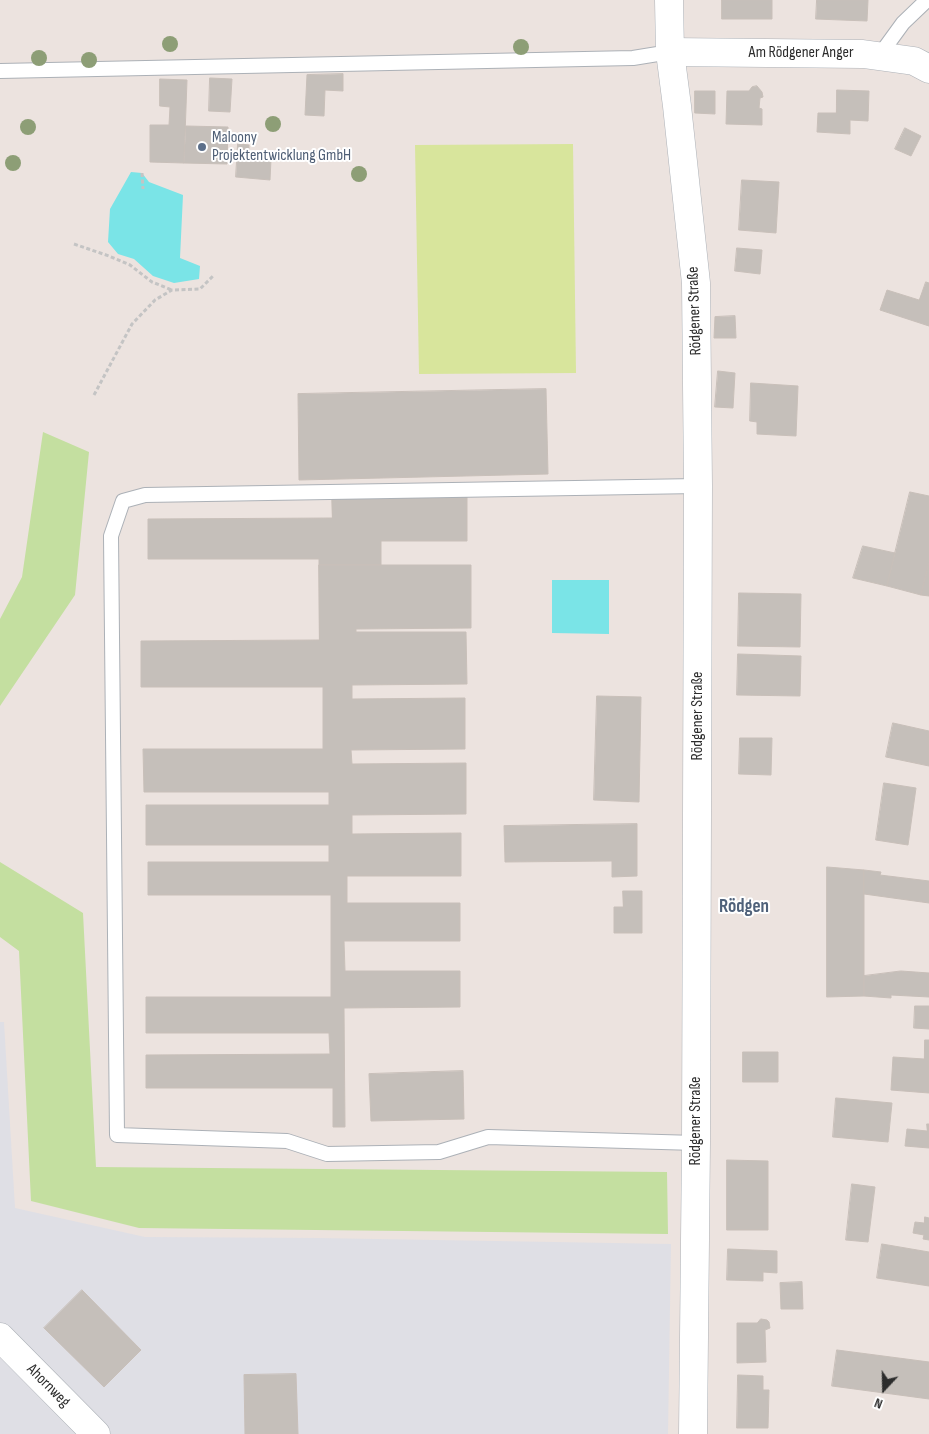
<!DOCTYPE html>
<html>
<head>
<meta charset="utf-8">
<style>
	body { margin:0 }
	#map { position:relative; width:929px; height:1434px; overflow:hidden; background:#ece3df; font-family:"Sofia Sans Condensed",sans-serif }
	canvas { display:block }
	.north { position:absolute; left:859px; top:1364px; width:50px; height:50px; -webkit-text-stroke:4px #fff; paint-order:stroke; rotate:201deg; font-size:14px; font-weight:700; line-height:20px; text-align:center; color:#2c2c2c }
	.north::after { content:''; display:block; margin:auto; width:18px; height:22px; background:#2c2c2c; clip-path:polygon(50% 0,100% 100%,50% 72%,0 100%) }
</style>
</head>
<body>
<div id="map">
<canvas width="929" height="1434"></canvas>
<div class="north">N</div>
</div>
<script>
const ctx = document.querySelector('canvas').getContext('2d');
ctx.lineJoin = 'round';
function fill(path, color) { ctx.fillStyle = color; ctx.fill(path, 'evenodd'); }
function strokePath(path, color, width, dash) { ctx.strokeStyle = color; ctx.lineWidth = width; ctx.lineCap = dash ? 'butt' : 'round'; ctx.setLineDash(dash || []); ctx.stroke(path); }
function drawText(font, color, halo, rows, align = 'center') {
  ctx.font = font + ' "Sofia Sans Condensed",sans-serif'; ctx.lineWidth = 4; ctx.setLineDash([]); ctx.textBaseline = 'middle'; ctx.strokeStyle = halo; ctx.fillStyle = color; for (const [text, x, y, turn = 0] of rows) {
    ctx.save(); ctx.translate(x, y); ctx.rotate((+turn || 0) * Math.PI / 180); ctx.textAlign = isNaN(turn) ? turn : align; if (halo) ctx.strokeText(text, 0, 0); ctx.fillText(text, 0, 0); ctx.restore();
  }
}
fill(new Path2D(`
	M0,1022H4L15,1208L145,1237L318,1238L671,1244L668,1434H0Z`), '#dfdfe5');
fill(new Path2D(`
	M43,432L89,452L75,595L0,706V619L22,577Z
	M0,862L83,913L96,1167L667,1172L668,1234L139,1228L31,1201L19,951L0,937Z`), '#c4dfa0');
fill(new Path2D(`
	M573,144L576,373L419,374L415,145Z`), '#d8e59c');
fill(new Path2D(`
	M131,172L142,173L149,182L183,195L180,258L200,266L199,279L174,283L153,276L134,259L118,254L108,242L110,209Z
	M552,580H609V634L552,633Z`), '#7ae4e7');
const building = new Path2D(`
	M722,0H772V19H722Z
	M817,0H868L867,21L816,19Z
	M343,74V91L325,90L324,116L305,115L307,75Z
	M210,78L232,79L230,112L209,111Z
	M160,79L187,80L184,163L150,162V125H169L170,107L160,106Z
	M757,86L762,92L763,97L760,98L759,108L762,109V125L726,124L727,91H749L752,87Z
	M837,90L869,91L868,121L850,120V134L817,132L818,113H836Z
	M695,91H715V114L695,113Z
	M186,126L228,127L227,164L184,163Z
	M905,128L921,136L911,156L895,149Z
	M238,144L249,145V157L271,159L270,180L236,177Z
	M742,180L779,182L776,233L739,230Z
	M737,248L762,250L760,274L735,271Z
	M926,282L929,283V326L880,310L887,290L919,300Z
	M735,316L736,338H714L715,317Z
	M718,371L735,373L733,408L715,407Z
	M751,383L798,386L796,436L757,434V422L750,421Z
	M546,389L548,474L299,480L298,394Z
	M910,492L929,496V563L921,595L887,586Z
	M332,495H467V541H381V565H319V559H148V519L332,518Z
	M863,546L895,553L887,586L853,578Z
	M929,563V596L921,595Z
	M319,565H471V628L356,629V632H466L467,684L352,685V699L465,698V749L351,750L352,764L466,763V814L352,815V834L461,833V876H347V903H460V941H344L345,971H460V1007L344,1008L345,1127H333V1088H146V1055L330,1054L329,1033H146V997H331V895H148V862H329V845H146V805H329V792H144L143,749H323V687H141V641L319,640Z
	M739,593L801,594L800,647L738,646Z
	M738,654L801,656L800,696L737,695Z
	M597,696L641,697L639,802L594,800Z
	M893,723L929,731V766L886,757Z
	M740,738H772L771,775L739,774Z
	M884,783L916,788L908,845L876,840Z
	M637,824V876L612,877V861L505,862L504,826Z
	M827,867L864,870V996L827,997Z
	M864,870L881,872L880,875L929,881V903L864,894Z
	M623,891H642V933H614V907H623Z
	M901,971L929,973V997L891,995V998L864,996V976Z
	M915,1006H929V1029L914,1028Z
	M925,1040H929V1093L891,1090L893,1057L924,1059Z
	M743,1052H778V1082H743Z
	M463,1071L464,1119L371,1121L369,1074Z
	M836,1098L892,1103L888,1142L833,1137Z
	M927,1124H929V1148L905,1146L907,1129L927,1131Z
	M727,1160L768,1161V1230H727Z
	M852,1184L875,1187L868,1242L846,1240Z
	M925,1217L929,1218V1240L923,1239L924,1235L913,1233L915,1222L924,1223Z
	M882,1244L929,1252V1286L877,1278Z
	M728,1249L777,1251V1273L763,1272V1281L727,1280Z
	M802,1282L803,1309H781L780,1283Z
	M82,1290L141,1350L104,1387L44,1328Z
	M761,1319L767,1320L769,1322L770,1328L765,1330L766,1362L737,1363V1323H757Z
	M837,1350L929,1362V1399L832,1386Z
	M296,1374L298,1434H245L244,1375Z
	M738,1375L763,1376V1390H769L768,1428H737Z`);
fill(building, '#c5bfba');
strokePath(building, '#c8bfb9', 1);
const service = new Path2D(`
	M879,56L903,23L927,0
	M0,71L633,58L670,52
	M696,1143L488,1137L439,1152L327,1154L287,1141L117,1135L111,536L123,501L145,495L698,486`);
const minor = new Path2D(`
	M670,52L863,54L914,61L929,69
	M0,1337L96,1434`);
const tertiary = new Path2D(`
	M669,0L670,52L677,106L696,283L698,486L696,1143L693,1434`);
strokePath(service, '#acb1b7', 16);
strokePath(minor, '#acb1b7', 29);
strokePath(tertiary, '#acb1b7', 29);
strokePath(new Path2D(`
	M142,173L143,189
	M74,244L109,256L130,265L152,282L172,290
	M94,395L132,324L155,300L172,290L200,289L214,275`), '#c4c4c4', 3, [4, 2.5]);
strokePath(service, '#fff', 14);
strokePath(minor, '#fff', 28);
strokePath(tertiary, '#fff', 28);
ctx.fillStyle = '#8d9e76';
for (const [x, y] of [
	[170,44],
	[521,47],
	[39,58],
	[89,60],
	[273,124],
	[28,127],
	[13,163],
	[359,174]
]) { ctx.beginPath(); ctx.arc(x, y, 8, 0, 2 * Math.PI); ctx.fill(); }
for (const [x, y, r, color] of [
	[202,147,5,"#5c6f8a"]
]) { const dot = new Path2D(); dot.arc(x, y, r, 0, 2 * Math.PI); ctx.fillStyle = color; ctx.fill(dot); strokePath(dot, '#fff', 2); }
drawText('16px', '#2c2c2c', '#fff', [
	["Am Rödgener Anger",801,53],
	["Rödgener Straße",695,311,-92],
	["Rödgener Straße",698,716,-90],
	["Rödgener Straße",696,1121,-90],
	["Ahornweg",48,1386,45]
]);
drawText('16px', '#4e5e75', '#fff', [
	["Maloony",212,138],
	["Projektentwicklung GmbH",212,156]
], 'left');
drawText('bold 19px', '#4f617a', '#fff', [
	["Rödgen",744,907]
]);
</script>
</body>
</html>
